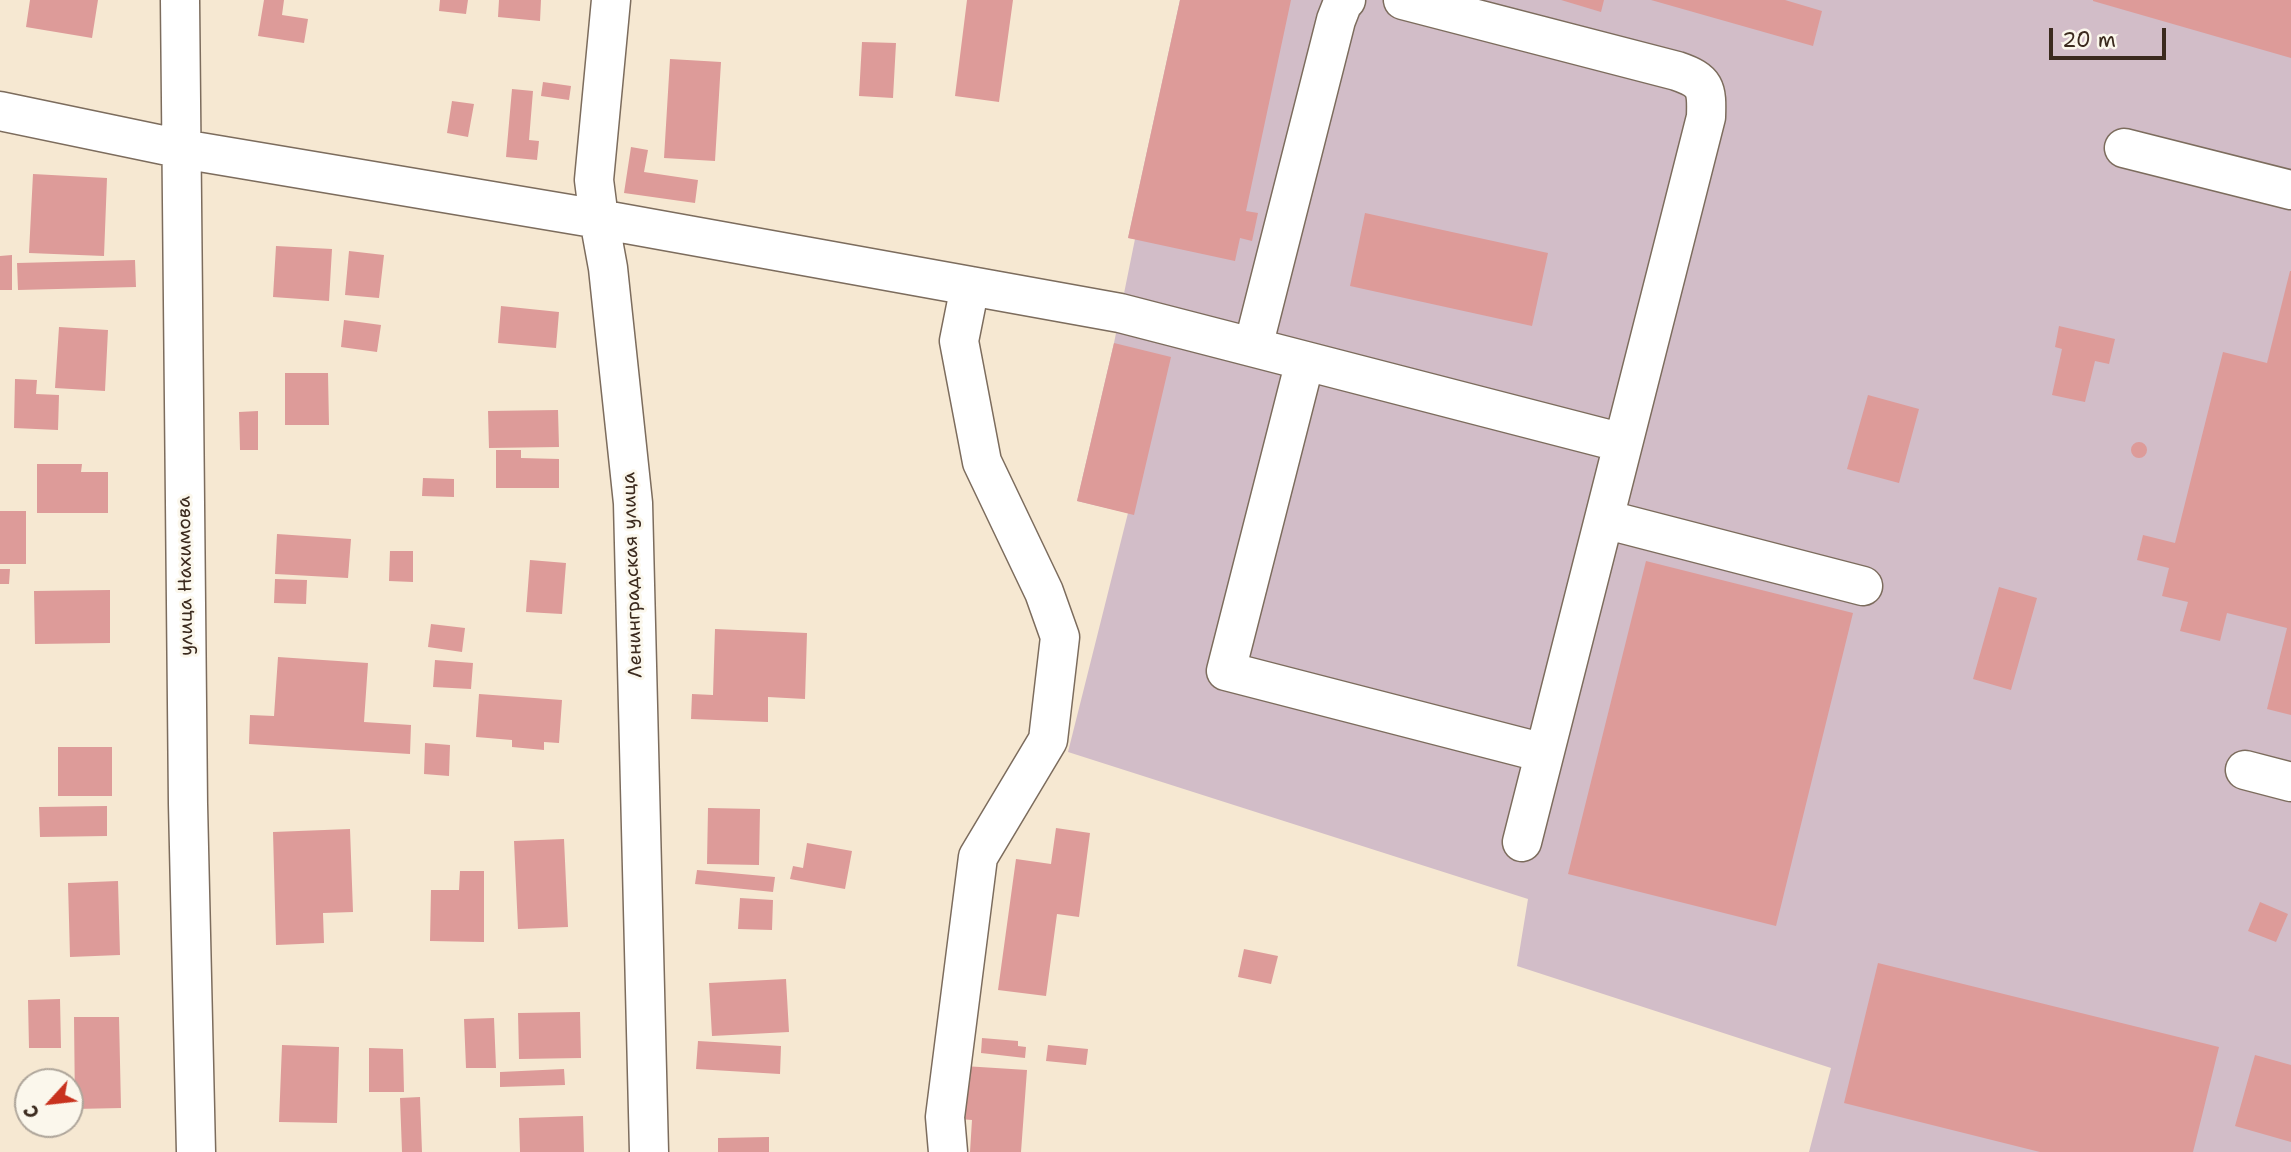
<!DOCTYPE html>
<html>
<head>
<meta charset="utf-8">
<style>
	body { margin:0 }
	#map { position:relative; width:2291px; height:1152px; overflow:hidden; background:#f6e8d2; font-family:"Shantell Sans",sans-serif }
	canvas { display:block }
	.north { position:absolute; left:14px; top:1068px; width:70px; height:70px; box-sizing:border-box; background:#fbf7ec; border:2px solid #aea59a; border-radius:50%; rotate:243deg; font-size:19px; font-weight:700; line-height:28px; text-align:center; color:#3b2a1e }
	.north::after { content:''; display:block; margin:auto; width:24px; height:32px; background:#c8321e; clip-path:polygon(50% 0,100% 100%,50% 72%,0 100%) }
	.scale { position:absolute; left:2049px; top:28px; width:117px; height:32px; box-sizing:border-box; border:4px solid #3b2a1e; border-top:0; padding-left:9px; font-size:21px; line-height:24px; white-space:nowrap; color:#3b2a1e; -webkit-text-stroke:5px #fbf7ec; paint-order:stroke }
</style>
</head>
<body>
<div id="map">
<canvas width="2291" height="1152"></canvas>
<div class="north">С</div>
<div class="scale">20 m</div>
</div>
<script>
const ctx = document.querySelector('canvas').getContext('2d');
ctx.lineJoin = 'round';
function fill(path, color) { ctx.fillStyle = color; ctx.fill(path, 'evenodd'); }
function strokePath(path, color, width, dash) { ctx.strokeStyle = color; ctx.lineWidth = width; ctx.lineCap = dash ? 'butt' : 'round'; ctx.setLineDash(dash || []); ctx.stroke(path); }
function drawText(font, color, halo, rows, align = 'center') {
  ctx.font = font + ' "Shantell Sans",sans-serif'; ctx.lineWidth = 6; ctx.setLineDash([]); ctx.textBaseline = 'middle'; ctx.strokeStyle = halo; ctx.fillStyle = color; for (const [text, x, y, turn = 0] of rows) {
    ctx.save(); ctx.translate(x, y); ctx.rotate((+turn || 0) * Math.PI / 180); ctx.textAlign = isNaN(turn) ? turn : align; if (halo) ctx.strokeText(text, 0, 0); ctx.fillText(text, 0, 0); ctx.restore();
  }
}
fill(new Path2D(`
	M1180,0H2291V1152H1809L1831,1068L1517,966L1528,899L1068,752L1128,513L1077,501L1114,343L1135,239L1128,238Z`), '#d2bdc8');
fill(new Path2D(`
	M30,0H98L92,38L26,27Z
	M264,0H284L282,15L308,19L304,43L258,36Z
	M440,0H468L466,14L439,11Z
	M499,0H541L540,21L498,17Z
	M967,0H1013L999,102L955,96Z
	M1180,0H1291L1246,211L1258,213L1252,241L1240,238L1235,261L1128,238Z
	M1561,0H1604L1601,12Z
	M1651,0H1785L1822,11L1813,46Z
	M2093,0H2291V58L2093,1Z
	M862,42L896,43L893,98L859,96Z
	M670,59L721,62L715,161L664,158Z
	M543,82L571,86L569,100L541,96Z
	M512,89L533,91L529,140L539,141L537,160L506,157Z
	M452,101L474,104L468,137L447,133Z
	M631,147L648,150L644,172L698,180L695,203L624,193Z
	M33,174L107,178L104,256L29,253Z
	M1365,213L1548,253L1532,326L1350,286Z
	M276,246L332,249L329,301L273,297Z
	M349,251L384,255L379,298L345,295Z
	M12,255V290H0V256Z
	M135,260L136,287L18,290L17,263Z
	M2290,271H2291V715L2267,709L2287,628L2227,613L2220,641L2180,631L2188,602L2162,596L2169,568L2137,560L2143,535L2175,543L2223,352L2267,363Z
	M501,306L559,312L556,348L498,343Z
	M344,320L381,325L377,352L341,347Z
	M2059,326L2115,339L2109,364L2095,361L2085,402L2052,395L2062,349L2055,347Z
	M59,327L108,330L105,391L55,388Z
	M1114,343L1171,357L1134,515L1077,501Z
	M285,373H328L329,425H285Z
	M15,379L37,380L36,394L59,395L58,430L14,428Z
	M1868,395L1919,409L1899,483L1847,469Z
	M558,410L559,447L489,448L488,411Z
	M258,411V450H240L239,412Z
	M2131 450a8 8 0 1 1 16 0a8 8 0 1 1-16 0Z
	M496,450H521V458L559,459V488H496Z
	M37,464H82L81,472H108V513H37Z
	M423,478L454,479V497L422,496Z
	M0,511H26V564H0Z
	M277,534L351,539L348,578L275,574Z
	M390,551H413V582L389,581Z
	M530,560L566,563L562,614L526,612Z
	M1646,561L1853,613L1776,926L1568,874Z
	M0,569H10L9,584H0Z
	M275,579L307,580L306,604L274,603Z
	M1999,587L2037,598L2011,690L1973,679Z
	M110,590V643L35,644L34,591Z
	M431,624L465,628L462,652L428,647Z
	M715,629L807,633L805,699L768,697V722L691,719L692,694L713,695Z
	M278,657L368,663L364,722L411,725L410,754L249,744L250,715L274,716Z
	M435,660L473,663L471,689L433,687Z
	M479,694L562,700L559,743L544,742V750L512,747V740L476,737Z
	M425,743L450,745L449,776L424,774Z
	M58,747H112V796H58Z
	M107,806V836L40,837L39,807Z
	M708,808L760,809L759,865L707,864Z
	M1056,828L1090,833L1079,917L1057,914L1046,996L998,990L1016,859L1051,864Z
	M350,829L353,912L323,913L324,943L276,945L273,832Z
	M564,839L568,927L518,929L514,841Z
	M807,843L852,851L845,889L790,879L793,866L803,868Z
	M697,870L775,877L773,892L695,884Z
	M460,871H484V942L430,941L431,890H459Z
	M118,881L120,955L70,957L68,883Z
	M740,898L773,900L772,930L738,929Z
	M2260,902L2288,914L2276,942L2248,931Z
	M1244,949L1278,956L1271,984L1238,977Z
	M1878,963L2219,1047L2193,1152H2040L1844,1103Z
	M786,979L789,1032L712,1036L709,983Z
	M60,999L61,1048H29L28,1000Z
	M580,1012L581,1058L519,1059L518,1013Z
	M74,1017H119L121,1108L75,1109Z
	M494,1018L496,1068H466L464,1019Z
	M982,1038L1018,1041V1046L1026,1047L1025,1058L981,1053Z
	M698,1041L781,1046L780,1074L696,1069Z
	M282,1045L339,1047L337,1123L279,1122Z
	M1048,1045L1088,1049L1086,1065L1046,1061Z
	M369,1048L403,1049L404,1092H369Z
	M2255,1055L2291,1065V1142L2235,1126Z
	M964,1066L1027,1070L1021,1152H970L972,1120L960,1119Z
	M564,1069L565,1085L500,1087V1072Z
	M420,1097L422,1152H402L400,1098Z
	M583,1116L584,1152H520L519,1118Z
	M769,1137V1152H718V1138Z`), '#dd9b99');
const minor = new Path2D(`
	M180,0L188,804L196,1152
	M611,0L594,180L599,219L608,268L633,503L649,1152
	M1403,0L1677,71C1706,81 1707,88 1706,117L1522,842
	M0,111L182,149L599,219L1120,313L1623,443
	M2124,148L2291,190
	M1253,347L1336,20L1343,2L1346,0
	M1305,361L1226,671L1544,753
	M1604,519L1863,586
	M2245,770L2291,782
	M948,1152L945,1117L978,857L1048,740L1060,637L1044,592L982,462L959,341L970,286`);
strokePath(minor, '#7c6c5d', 41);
strokePath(minor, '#fff', 38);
drawText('19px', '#3b2a1e', '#fbf7ec', [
	["Ленинградская улица",633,575,-92],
	["улица Нахимова",186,576,-91]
]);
</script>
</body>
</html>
